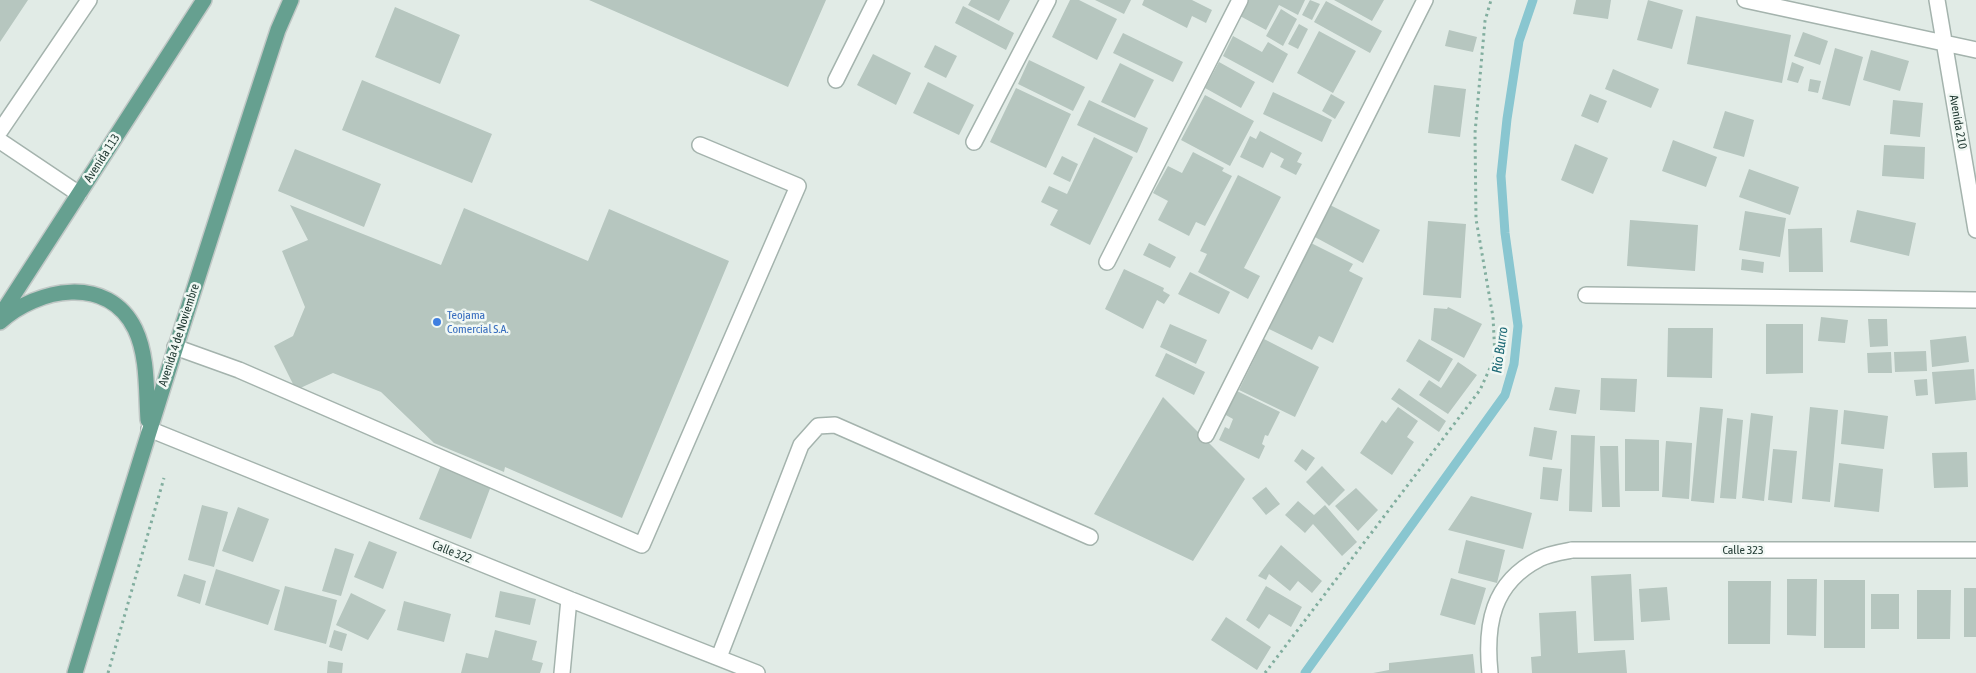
<!DOCTYPE html>
<html>
<head>
<meta charset="utf-8">
<style>
	body { margin:0 }
	canvas { display:block; background:#e1ebe6 }
</style>
</head>
<body>
<canvas width="1976" height="673"></canvas>
<script>
const ctx = document.querySelector('canvas').getContext('2d');
ctx.lineJoin = 'round';
function strokePath(path, color, width, dash) { ctx.strokeStyle = color; ctx.lineWidth = width; ctx.lineCap = dash ? 'butt' : 'round'; ctx.setLineDash(dash || []); ctx.stroke(path); }
function fill(path, color) { ctx.fillStyle = color; ctx.fill(path, 'evenodd'); }
function drawText(font, color, halo, rows, align = 'center') {
  ctx.font = font + ' "Asap Condensed",sans-serif'; ctx.lineWidth = 5; ctx.setLineDash([]); ctx.textBaseline = 'middle'; ctx.strokeStyle = halo; ctx.fillStyle = color; for (const [text, x, y, turn = 0] of rows) {
    ctx.save(); ctx.translate(x, y); ctx.rotate((+turn || 0) * Math.PI / 180); ctx.textAlign = isNaN(turn) ? turn : align; if (halo) ctx.strokeText(text, 0, 0); ctx.fillText(text, 0, 0); ctx.restore();
  }
}
strokePath(new Path2D(`
	M1305,673L1505,395L1514,364L1518,326L1505,233L1501,176L1507,119L1519,41L1533,0`), '#89c6d0', 9);
fill(new Path2D(`
	M0,0H28L0,42Z
	M589,0H826L788,87Z
	M971,0H1010L999,21L968,5Z
	M1070,0H1079L1117,19L1097,60L1052,37Z
	M1095,0H1131L1124,14Z
	M1144,0H1192L1212,10L1206,23L1192,16L1187,28L1142,5Z
	M1248,0H1305L1298,15L1279,5L1266,30L1240,16Z
	M1310,0L1320,4L1312,20L1302,15Z
	M1334,0H1384L1372,21Z
	M1576,0H1611L1608,19L1573,14Z
	M1648,0L1683,10L1672,49L1637,40Z
	M1326,1L1382,31L1370,53L1314,22Z
	M963,6L1014,33L1006,50L955,23Z
	M395,7L460,35L440,84L375,57Z
	M1281,9L1297,19L1283,46L1266,36Z
	M1696,16L1791,35L1782,83L1687,64Z
	M1299,24L1308,29L1298,49L1288,44Z
	M1449,30L1477,37L1473,52L1445,46Z
	M1319,31L1356,51L1333,93L1297,73Z
	M1803,32L1828,41L1820,65L1794,56Z
	M1123,33L1183,62L1173,82L1113,53Z
	M1233,36L1262,52L1268,42L1288,54L1273,83L1223,56Z
	M935,45L957,56L946,78L924,67Z
	M1835,48L1863,57L1850,106L1822,99Z
	M1871,50L1909,61L1900,91L1863,80Z
	M873,54L911,73L896,105L857,85Z
	M1029,60L1085,87L1073,111L1018,84Z
	M1219,62L1255,82L1241,108L1205,88Z
	M1792,62L1804,67L1798,83L1787,80Z
	M1120,63L1154,80L1135,118L1101,102Z
	M1613,69L1659,89L1651,108L1605,89Z
	M1810,79L1821,81L1818,93L1808,91Z
	M362,80L492,134L472,183L342,130Z
	M928,82L974,105L959,135L913,113Z
	M1434,85L1466,89L1460,137L1428,133Z
	M1016,88L1071,114L1046,168L990,142Z
	M1273,92L1332,120L1322,142L1263,114Z
	M1331,94L1345,102L1335,119L1322,111Z
	M1590,94L1607,101L1598,123L1581,116Z
	M1205,95L1254,121L1230,166L1181,140Z
	M1089,100L1148,128L1137,153L1077,125Z
	M1893,100L1923,103L1920,137L1890,134Z
	M1725,111L1754,120L1744,157L1713,148Z
	M1260,131L1302,153L1297,162L1302,164L1296,175L1280,167L1284,159L1271,152L1263,168L1240,157L1250,136L1256,139Z
	M1094,137L1133,157L1090,245L1050,225L1058,210L1041,202L1049,186L1067,194Z
	M1673,140L1717,157L1706,187L1662,171Z
	M1575,144L1608,158L1593,194L1561,180Z
	M1884,145L1925,147L1924,179L1882,176Z
	M295,149L381,184L364,227L278,191Z
	M1193,152L1224,168L1222,171L1232,176L1205,226L1196,222L1189,236L1158,220L1168,201L1153,193L1168,166L1182,173Z
	M1062,156L1078,164L1070,182L1053,174Z
	M1749,169L1799,187L1790,215L1739,197Z
	M1238,175L1281,197L1244,268L1260,276L1248,299L1198,272L1207,254L1200,251Z
	M290,205L441,265L464,208L588,261L609,209L729,261L622,518L505,467L504,472L434,443L381,392L333,373L296,390L274,346L293,336L305,307L282,251L308,240Z
	M1330,205L1380,230L1363,263L1313,236Z
	M1857,210L1916,223L1909,256L1850,242Z
	M1745,211L1786,218L1780,257L1739,250Z
	M1630,220L1698,225L1695,271L1627,266Z
	M1428,221L1466,224L1461,298L1423,295Z
	M1822,228L1823,272H1789L1788,229Z
	M1149,243L1176,257L1170,268L1143,255Z
	M1311,243L1353,264L1349,271L1363,278L1333,343L1319,336L1312,350L1269,329Z
	M1742,259L1764,262L1763,273L1741,270Z
	M1124,269L1164,288L1163,291L1170,295L1164,304L1157,300L1143,329L1105,309Z
	M1190,272L1230,292L1219,314L1178,294Z
	M1448,307L1482,324L1464,358L1431,340L1434,308L1447,309Z
	M1821,317L1848,320L1845,343L1818,341Z
	M1868,319H1887L1888,346L1870,347Z
	M1170,324L1207,340L1196,364L1160,347Z
	M1766,324H1803V373L1766,374Z
	M1668,328H1713L1712,378L1667,377Z
	M1966,336L1969,362L1932,367L1930,340Z
	M1264,339L1319,367L1295,417L1239,390Z
	M1419,339L1453,359L1439,382L1406,361Z
	M1926,351L1927,371L1895,372L1894,352Z
	M1891,352L1892,373H1868L1867,353Z
	M1166,353L1205,372L1194,395L1155,376Z
	M1458,362L1477,375L1448,414L1419,395L1429,380L1441,388Z
	M1974,369L1976,400L1935,404L1932,372Z
	M1601,378L1637,379L1635,412L1600,410Z
	M1927,379L1928,395L1916,396L1914,380Z
	M1555,387L1580,390L1576,414L1549,410Z
	M1399,388L1446,421L1439,432L1391,399Z
	M1235,390L1280,412L1268,436L1265,435L1262,444L1265,446L1259,459L1219,440L1225,427L1229,429L1233,419L1224,414Z
	M1163,397L1245,479L1193,561L1094,514Z
	M1398,407L1418,421L1407,437L1414,442L1392,475L1360,453L1382,420L1386,423Z
	M1700,407L1723,409L1714,503L1691,501Z
	M1810,407L1838,410L1830,502L1802,499Z
	M1844,410L1888,416L1884,449L1841,444Z
	M1751,413L1773,416L1764,501L1742,498Z
	M1727,418L1743,420L1736,499L1720,498Z
	M1534,427L1557,431L1552,460L1529,456Z
	M1571,435L1595,436L1592,512L1569,511Z
	M1625,439L1659,440V491H1625Z
	M1666,441L1692,443L1689,499L1662,497Z
	M1600,446H1618L1620,507H1602Z
	M1302,449L1315,458L1306,471L1294,461Z
	M1773,449L1797,451L1792,503L1768,500Z
	M1967,452L1968,487L1934,488L1932,453Z
	M1839,463L1883,469L1879,512L1834,507Z
	M441,465L491,486L471,539L419,519Z
	M1322,466L1345,490L1329,506L1306,482Z
	M1543,467L1562,469L1558,501L1540,499Z
	M1266,487L1280,504L1266,515L1252,498Z
	M1356,488L1378,510L1358,531L1335,506Z
	M1471,496L1532,513L1523,549L1448,530Z
	M1298,501L1314,515L1325,505L1357,542L1342,556L1313,524L1305,533L1285,515Z
	M202,505L228,512L214,567L188,560Z
	M238,507L269,519L253,562L222,551Z
	M1466,540L1505,550L1497,583L1458,573Z
	M369,541L397,552L383,589L354,577Z
	M1281,545L1322,581L1312,593L1298,581L1290,591L1269,574L1266,580L1258,576Z
	M335,548L354,554L341,596L322,591Z
	M216,569L280,590L268,625L205,605Z
	M184,574L206,581L200,604L177,596Z
	M1631,574L1634,640L1594,641L1591,576Z
	M1451,578L1486,588L1475,625L1440,615Z
	M1787,579H1817L1816,636L1787,635Z
	M1824,580H1865V648H1824Z
	M1728,581H1771L1770,644H1728Z
	M285,586L337,600L326,644L274,630Z
	M1266,586L1302,607L1291,627L1269,614L1259,629L1246,620Z
	M1667,587L1670,620L1641,622L1639,589Z
	M1964,588H1976V637H1964Z
	M1917,590H1951L1950,639H1917Z
	M500,591L536,599L530,625L495,617Z
	M351,593L386,610L368,640L336,625Z
	M1871,594H1899V629H1871Z
	M404,601L451,614L444,642L397,630Z
	M1576,611L1578,653L1625,650L1627,673H1532L1531,657L1541,656L1539,613Z
	M1226,617L1271,647L1257,670L1211,640Z
	M334,630L347,634L342,651L329,647Z
	M495,630L537,641L532,660L543,663L540,673H461L466,653L488,658Z
	M1473,654L1475,673H1373L1389,670V663Z
	M328,661L343,663L342,673H327Z`), '#b6c6bf');
const minor = new Path2D(`
	M1745,0L1976,50
	M1937,0L1976,230
	M836,80L876,0
	M0,131L89,0
	M0,141L79,194
	M974,142L1048,0
	M1107,262L1240,0
	M1586,295L1976,300
	M175,347L239,370L642,545L798,186L700,145
	M149,429L569,599L757,673
	M1206,435L1425,0
	M719,657L801,445L818,426L835,425L1090,537
	M562,673L569,599
	M1490,673C1485,625 1492,583 1539,559C1548,554 1561,552 1572,550H1976`);
const major = new Path2D(`
	M0,316L204,0
	M0,322C37,288 108,274 135,329C148,356 146,391 148,420
	M75,673C140,458 208,243 278,30L291,0`);
strokePath(minor, '#a4b3ad', 18);
strokePath(major, '#c1c8c6', 18);
strokePath(new Path2D(`
	M108,673L164,478
	M1265,673L1480,390L1495,357L1493,317L1476,219L1475,133L1485,21L1491,0`), '#82ae9f', 3, [2.5, 4]);
strokePath(minor, '#fff', 15);
strokePath(major, '#66a090', 15);
for (const [x, y, r, color] of [
	[437,322,5,"#3f7fe0"]
]) { const dot = new Path2D(); dot.arc(x, y, r, 0, 2 * Math.PI); ctx.fillStyle = color; ctx.fill(dot); strokePath(dot, '#f1f8f4', 2); }
drawText('12px', '#223b34', '#f1f8f4', [
	["Avenida 210",1958,122,80],
	["Avenida 113",102,158,-57],
	["Avenida 4 de Noviembre",179,335,-72],
	["Calle 323",1743,550],
	["Calle 322",452,552,22]
]);
drawText('12px', '#366cbe', '#f1f8f4', [
	["Teojama",447,315],
	["Comercial S.A.",447,329]
], 'left');
drawText('italic 14px', '#1d6976', '#f1f8f4', [
	["Rio Burro",1500,350,-82]
]);
</script>
</body>
</html>
